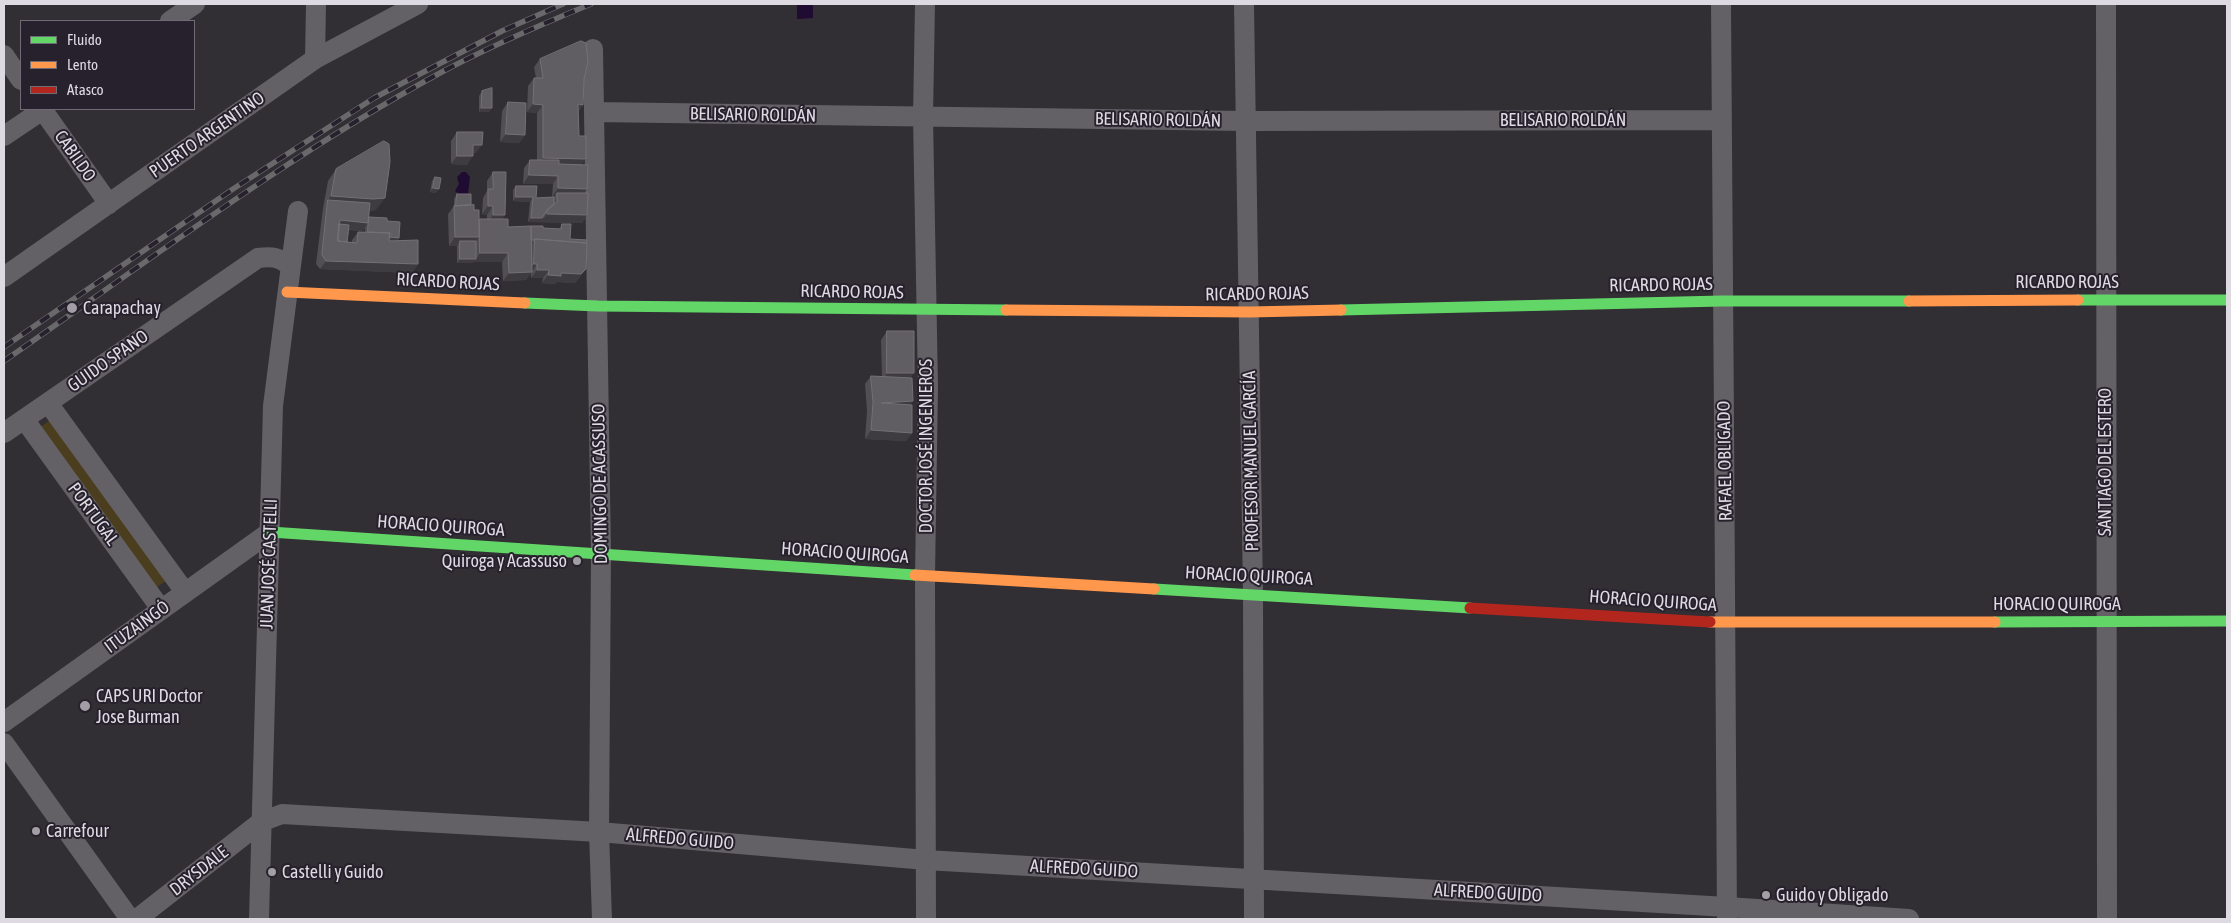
<!DOCTYPE html>
<html>
<head>
<meta charset="utf-8">
<style>
	body { margin:0 }
	#map { position:relative; width:2231px; height:923px; overflow:hidden; background:#312e34; font-family:"Asap Condensed",sans-serif }
	canvas { display:block }
	.frame { position:absolute; inset:0; border:5px solid #dedae2; pointer-events:none }
	.legend { position:absolute; left:20px; top:20px; width:175px; height:90px; box-sizing:border-box; background:#26212c; border:1px solid #706b75; margin:0; padding:6px 9px; list-style:none; font-size:15px; color:#dedae2 }
	.legend li { display:flex; align-items:center; gap:10px; height:25px }
	.legend b { width:25px; border:1px solid #706b75 }
</style>
</head>
<body>
<div id="map">
<canvas width="2231" height="923"></canvas>
<div class="frame"></div>
<ul class="legend">
<li><b style="height:6px;background:#63d668"></b>Fluido</li>
<li><b style="height:6px;background:#ff974d"></b>Lento</li>
<li><b style="height:6px;background:#b3261e"></b>Atasco</li>
</ul>
</div>
<script>
const ctx = document.querySelector('canvas').getContext('2d');
ctx.lineJoin = 'round';
function fill(path, color) { ctx.fillStyle = color; ctx.fill(path, 'evenodd'); }
function strokePath(path, color, width, dash) { ctx.strokeStyle = color; ctx.lineWidth = width; ctx.lineCap = dash ? 'butt' : 'round'; ctx.setLineDash(dash || []); ctx.stroke(path); }
function drawText(font, color, halo, rows, align = 'center') {
  ctx.font = font + ' "Asap Condensed",sans-serif'; ctx.lineWidth = 4; ctx.setLineDash([]); ctx.textBaseline = 'middle'; ctx.strokeStyle = halo; ctx.fillStyle = color; for (const [text, x, y, turn = 0] of rows) {
    ctx.save(); ctx.translate(x, y); ctx.rotate((+turn || 0) * Math.PI / 180); ctx.textAlign = isNaN(turn) ? turn : align; if (halo) ctx.strokeText(text, 0, 0); ctx.fillText(text, 0, 0); ctx.restore();
  }
}
fill(new Path2D(`
	M52,419L169,579L154,589L37,429Z`), '#4b3e1e');
fill(new Path2D(`
	M797,4H813V18L797,19Z
	M462,172H466L470,177L468,194L464,197L455,191L459,184L457,177Z`), '#200b32');
strokePath(new Path2D(`
	M925,4L923,117L928,387L925,576L926,919
	M1244,4L1253,594L1254,919
	M1721,4C1722,309 1727,614 1727,919
	M2106,4L2107,919
	M170,21L195,4
	M593,49L601,554L599,832L602,919
	M4,55L21,80
	M315,59L316,4
	M42,109L109,204
	M594,112L1245,121L1722,120
	M4,136L44,109
	M4,277L315,59L418,4
	M48,403L185,592
	M24,419L161,609
	M4,433L258,258C272,256 279,257 290,266
	M4,722L270,532
	M4,743L130,919
	M137,919L261,822L282,814L599,832L926,860L1727,907L1909,919
	M259,919L273,406L298,211`), '#636166', 20);
strokePath(new Path2D(`
	M2078,300H2227
	M525,303L598,306L1006,310
	M1341,310L1722,301H1909
	M270,532L915,575
	M1154,589L1470,608
	M1995,622L2227,621`), '#63d668', 11);
strokePath(new Path2D(`
	M287,292L525,303
	M1909,301L2078,300
	M1006,310L1250,312L1341,310
	M915,575L1154,589
	M1710,622H1995`), '#ff974d', 11);
strokePath(new Path2D(`
	M1470,608L1710,622`), '#b3261e', 11);
const rail = new Path2D(`
	M4,347L233,189L374,98L502,31L563,4
	M4,361C147,262 287,156 440,73C488,47 540,25 591,4`);
strokePath(rail, '#69686b', 5.5);
strokePath(rail, '#26212c', 4, [11]);
fill(new Path2D(`
	M540,59L584,79L583,105L578,112L579,136L584,193L587,215L582,223L528,222L530,202L513,201V190L516,186L536,198L552,197L553,184H523L524,168L530,160H537V113L527,112L528,86L534,78H536L534,67Z
	M482,91L492,108L489,112H479V96Z
	M508,102L525,135L519,143L500,142L502,111Z
	M457,132L476,153H473L467,165L451,164V141Z
	M336,169L376,210L369,211V217L387,221L399,238L397,240L418,264L412,273L320,269L316,264L323,208L328,181ZM365,228V232H358L352,240V242H347L349,230L363,231Z
	M493,172L505,215L502,219L508,227L559,229L562,224L570,239L580,277L575,283L557,282L555,284L542,283L543,278H531V273L526,280L503,281L502,262H474V261L473,263H457V246H449L448,214L454,206V199L457,194L471,205L479,221L480,219H487V215L482,214L483,198L487,191V181Z
	M435,177L436,193L430,192L432,181Z
	M887,331L911,378L910,405L912,433L906,441L865,439L867,411L865,384L871,376H882L881,340Z`), '#514e54');
fill(new Path2D(`
	M533,104L543,105L537,113L527,112Z
	M578,104L583,105L577,113Z
	M481,108H492L489,112H479Z
	M506,134L525,135L519,143L500,142Z
	M473,145H482L476,153H467Z
	M457,156H473L467,165L451,164Z
	M543,158L586,159L580,167H537Z
	M529,175L558,176L553,184H523Z
	M433,188L439,189L436,193L430,192Z
	M558,188L587,189L581,198L557,193L554,197H552Z
	M331,196L385,198L376,210L364,212L328,200Z
	M516,197H533L530,202L513,201Z
	M488,206H493L487,215L482,214Z
	M547,214L587,215L582,223L528,222L531,218H544Z
	M493,215H505L499,223H487Z
	M340,220L368,223L363,231L337,228Z
	M367,236L399,238L396,242Z
	M455,237H479L473,245L460,241L457,246H449Z
	M480,253H508L502,262H474Z
	M460,259H476L473,263H457Z
	M326,261L418,264L412,273L320,269Z
	M534,264H537L526,280L503,281L509,273L529,272Z
	M586,269L580,277L575,283L557,282L555,284L542,283L548,275Z
	M537,270H549L543,278H531Z
	M887,373H914L908,381L882,382Z
	M913,401L907,410L881,403Z
	M871,430L912,433L906,441L865,439Z`), '#3e3b41');
const building = new Path2D(`
	M581,41L586,43L588,62L584,79L583,105L578,104L579,136H586V159L543,158V105L533,104L534,78H543L540,59Z
	M492,88V108H481L482,91Z
	M508,102L526,103L525,135L506,134Z
	M457,132H483L482,145H473V156H457Z
	M384,141L389,144L390,162L385,198L373,199L331,196L336,169Z
	M530,160H559V164L588,165L587,189L558,188V176L529,175Z
	M493,172H506L505,215H493V206H488V189H493Z
	M435,177L441,178L439,189L433,188Z
	M516,186H537L536,198L554,197V204L547,210L542,218H531L533,197H516Z
	M557,193H588L587,215L547,214V210L557,202Z
	M457,194H471V205L456,206Z
	M328,200L370,203L368,223L340,220L338,241L357,243L358,232L390,233L389,241L418,240V264L326,261L322,255Z
	M474,205V210H479V237H455L454,206Z
	M369,217L387,218V221L400,222L399,238L389,237L390,233L368,232Z
	M480,219H508V227L531,226L532,272L509,273L508,253H480Z
	M339,224L349,225L347,242L338,241Z
	M562,224H571L570,239L587,240L586,243L535,239L534,240H531V226H543V228L561,229Z
	M535,239L587,243L586,269L581,274L561,273V276L548,275L549,270H537V264H534Z
	M460,241H476V259H460Z
	M887,331H914V373H887Z
	M871,376L912,378L913,401L881,403L912,405V433L871,430L873,403Z`);
fill(building, '#605d63');
strokePath(building, '#747077', 1);
for (const [x, y, r, color] of [
	[72,308,6,"#a19ea5"],
	[577,561,5,"#a19ea5"],
	[85,706,6,"#a19ea5"],
	[36,831,5,"#a19ea5"],
	[272,872,5,"#a19ea5"],
	[1766,895,5,"#a19ea5"]
]) { const dot = new Path2D(); dot.arc(x, y, r, 0, 2 * Math.PI); ctx.fillStyle = color; ctx.fill(dot); strokePath(dot, '#26212c', 2); }
drawText('18px', '#dedae2', '#26212c', [
	["BELISARIO ROLDÁN",753,115,1],
	["BELISARIO ROLDÁN",1158,120,1],
	["BELISARIO ROLDÁN",1563,120],
	["PUERTO ARGENTINO",207,135,-35],
	["CABILDO",75,156,55],
	["RICARDO ROJAS",448,282,3],
	["RICARDO ROJAS",2067,282],
	["RICARDO ROJAS",1661,285,-1],
	["RICARDO ROJAS",852,292,1],
	["RICARDO ROJAS",1257,294,-1],
	["GUIDO SPANO",108,361,-35],
	["DOCTOR JOSÉ INGENIEROS",926,446,-90],
	["PROFESOR MANUEL GARCÍA",1251,461,-91],
	["RAFAEL OBLIGADO",1725,461,-91],
	["SANTIAGO DEL ESTERO",2105,462,-90],
	["DOMINGO DE ACASSUSO",600,484,-91],
	["PORTUGAL",93,514,54],
	["HORACIO QUIROGA",441,526,4],
	["HORACIO QUIROGA",845,553,4],
	["JUAN JOSÉ CASTELLI",269,564,-88],
	["HORACIO QUIROGA",1249,576,3],
	["HORACIO QUIROGA",1653,601,4],
	["HORACIO QUIROGA",2057,604],
	["ITUZAINGÓ",137,627,-36],
	["ALFREDO GUIDO",680,839,5],
	["ALFREDO GUIDO",1084,869,3],
	["DRYSDALE",199,871,-38],
	["ALFREDO GUIDO",1488,893,3]
]);
drawText('18px', '#dedae2', '#26212c', [
	["Carapachay",83,308],
	["Quiroga y Acassuso",567,561,"right"],
	["CAPS URI Doctor",96,696],
	["Jose Burman",96,717],
	["Carrefour",46,831],
	["Castelli y Guido",282,872],
	["Guido y Obligado",1776,895]
], 'left');
</script>
</body>
</html>
